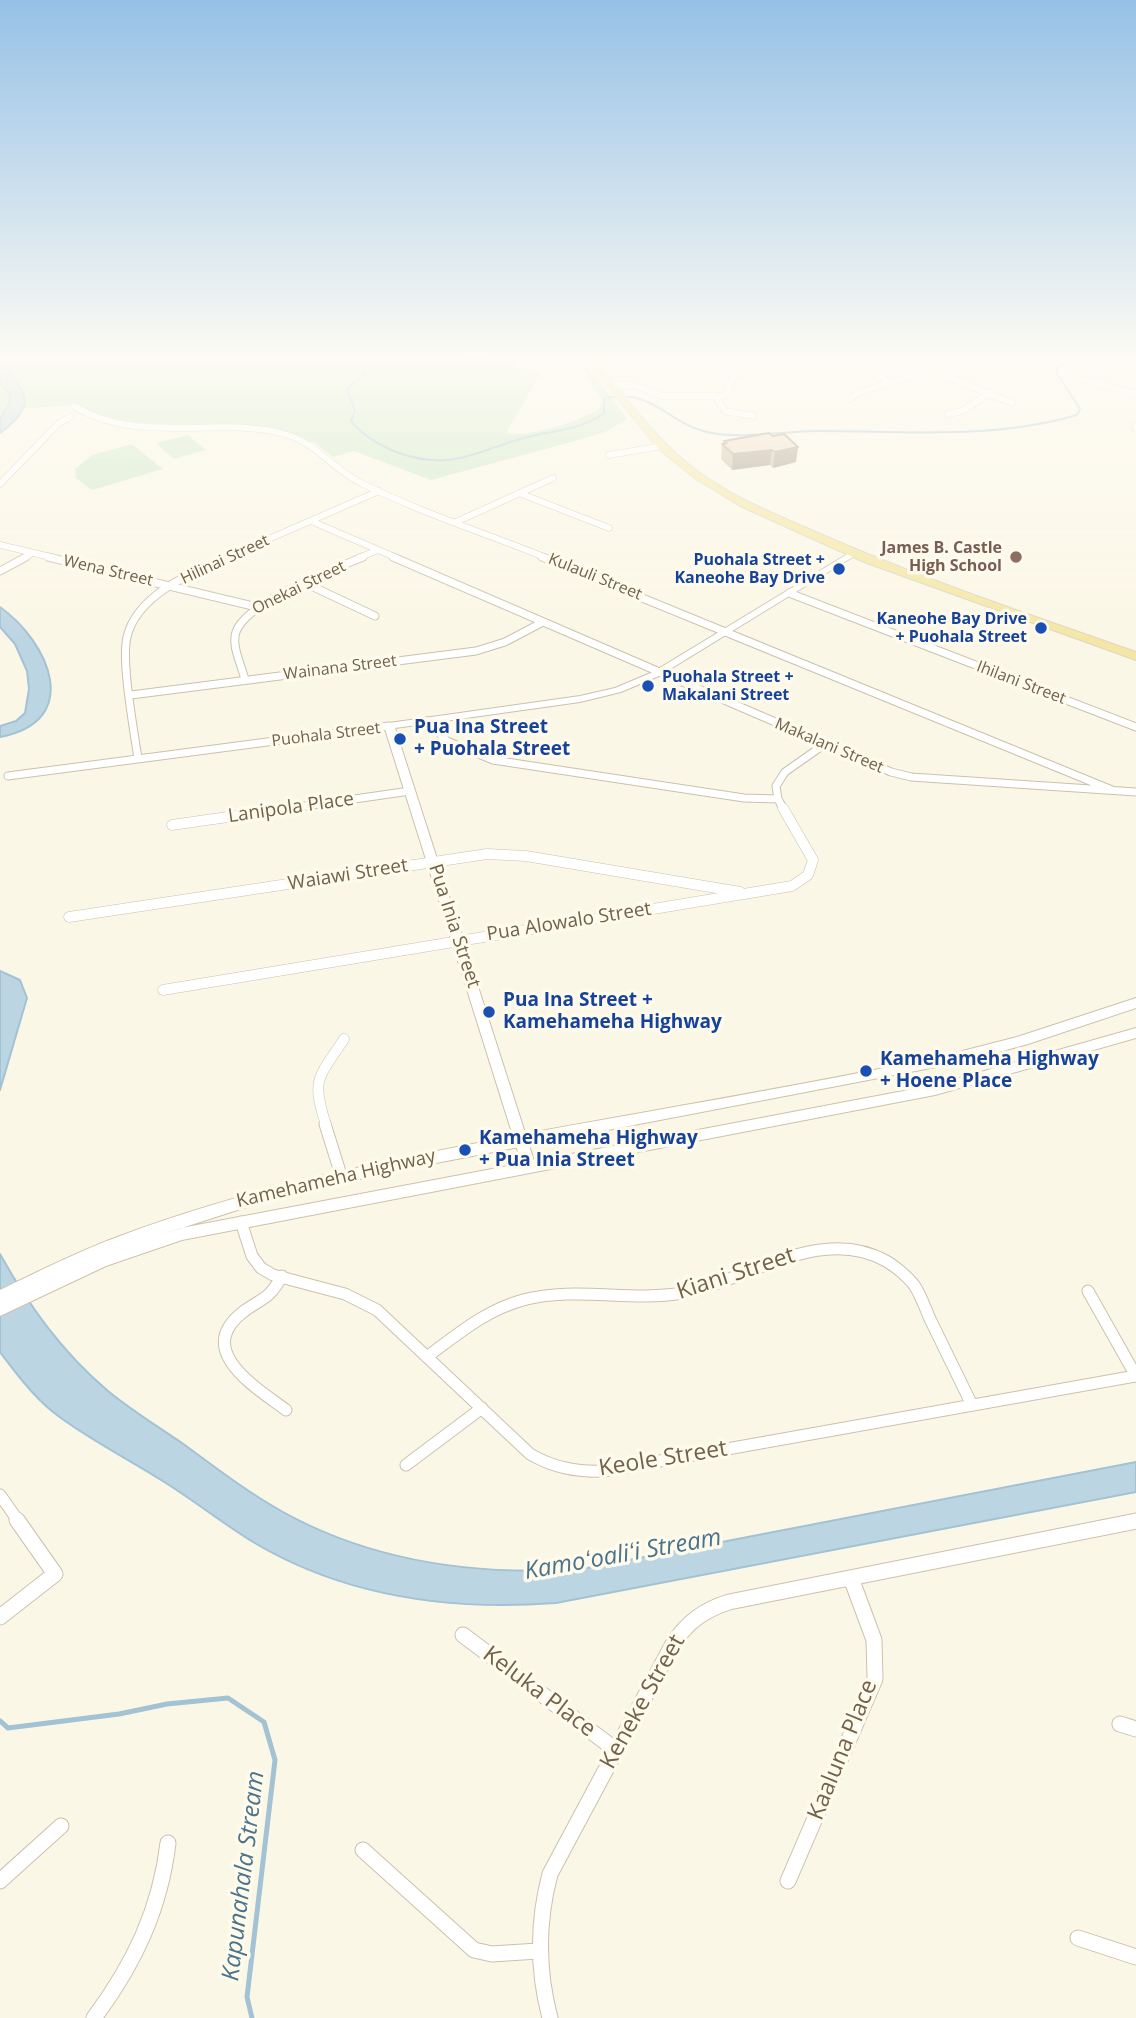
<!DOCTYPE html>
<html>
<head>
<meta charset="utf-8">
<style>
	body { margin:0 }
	canvas { display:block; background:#fbf7e6 }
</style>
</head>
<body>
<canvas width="1136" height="2018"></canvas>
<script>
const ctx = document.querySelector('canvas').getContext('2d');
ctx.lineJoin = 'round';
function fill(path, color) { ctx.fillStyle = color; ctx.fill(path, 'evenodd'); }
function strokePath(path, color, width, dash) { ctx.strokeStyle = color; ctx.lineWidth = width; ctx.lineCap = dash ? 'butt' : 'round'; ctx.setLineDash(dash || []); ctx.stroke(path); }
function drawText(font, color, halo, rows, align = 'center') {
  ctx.font = font + ' "Open Sans",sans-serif'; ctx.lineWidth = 7; ctx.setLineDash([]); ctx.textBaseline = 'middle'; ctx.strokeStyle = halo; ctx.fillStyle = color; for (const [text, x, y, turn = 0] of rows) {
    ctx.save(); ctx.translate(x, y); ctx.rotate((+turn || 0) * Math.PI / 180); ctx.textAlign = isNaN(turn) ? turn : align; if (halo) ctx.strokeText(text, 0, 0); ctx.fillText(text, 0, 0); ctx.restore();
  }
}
fill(new Path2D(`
	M0,357H440L542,371L506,433C530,438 576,422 598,410L602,400L583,368H589L627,419L607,431L582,439L431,480L354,451L333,457L315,443L286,432L235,426L130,423L102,418L79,405L8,409L0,420Z
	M188,435L206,450L174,459L156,443Z
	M132,444L163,469L92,490L76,478L75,469L92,455Z`), '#cce8c5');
const water = new Path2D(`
	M0,363C25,392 40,404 0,433C0,428 0,424 0,420C6,405 20,399 0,384Z
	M0,607C49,642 84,721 0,737V726L16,721L25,713L29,689L27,671L15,644L0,627Z
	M0,971L20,980L27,998L0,1090Z
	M0,1254C29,1306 62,1352 108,1391C131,1410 157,1426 182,1443C215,1467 247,1492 283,1512C375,1563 478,1576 582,1569L1136,1462V1492L556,1603C451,1611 345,1597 253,1542C222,1523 192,1499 161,1480C125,1457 86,1438 53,1412C33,1396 15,1372 0,1352Z`);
fill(water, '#bcd5e3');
strokePath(water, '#a3c2d4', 2);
strokePath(new Path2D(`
	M361,357L365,363L364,374L347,389L355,411L351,421C364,437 380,446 399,453C454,472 477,450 528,437C555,430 582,430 604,413V398C656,388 667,425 712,433C747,439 783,431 818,431C906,431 991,440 1077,415L1080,409L1058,375L1057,368L1073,357`), '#a3c2d4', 2);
strokePath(new Path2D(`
	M0,1721L8,1728L119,1714L167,1704L228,1698L264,1722L275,1760L247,1997L252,2018`), '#a3c2d4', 5);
const minorFar4 = new Path2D(`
	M682,357L686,360
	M849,357L864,370L892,382
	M1132,359L1136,360
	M854,361L881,357
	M1007,363L1010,357
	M931,370L1012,403
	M1082,379L1136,394
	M613,385H634L663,396H722L727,393L740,357
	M716,397L725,411L753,416
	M849,399L858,393L969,357
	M74,406C141,447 220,414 288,435C316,444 334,469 359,482C419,512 485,533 547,558
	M948,414L962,411L990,393
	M1136,425V429
	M609,455L662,446
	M0,484L58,424L70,417
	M519,493L609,528
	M311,521L397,558
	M456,522L553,478
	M0,545L55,558
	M23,558L33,553
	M225,558L379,491
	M358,558L378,550`);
const minorFar3 = new Path2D(`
	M48,557L257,607
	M393,557L891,772L911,777L1136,792
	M542,557L1112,790
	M0,571L26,557
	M305,583L375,616
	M789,593L1136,727
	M245,680C242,666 231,646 236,632C246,602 334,569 363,557
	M131,695L476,651L505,642L543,622
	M427,721L447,741L493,760L744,798L778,799
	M138,759C134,730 121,662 127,637C137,594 193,572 229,557
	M8,776L389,726
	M278,810L410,791
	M784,810L778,799L776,786L785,772L825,744`);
const minorFar2 = new Path2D(`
	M172,825L290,808
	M69,917L487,854L526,856L740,892
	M163,990L792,886L808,875L813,860L783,808
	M326,1125C311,1078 318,1079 344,1039`);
const minorFar1 = new Path2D(`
	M325,1124L341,1175
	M241,1222L252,1256L261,1268L273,1275L345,1294L377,1310L530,1454C554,1468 577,1472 604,1471L1136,1376
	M282,1276C268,1301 263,1297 243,1312C193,1351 257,1388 286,1410
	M1088,1291L1136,1376
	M428,1356C458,1334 486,1310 523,1300C575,1286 630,1302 682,1293C748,1281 820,1224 886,1261C895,1266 908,1277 914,1285C921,1295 925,1308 930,1319C944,1348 958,1376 972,1405
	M406,1465L482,1408
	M0,1495L19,1522
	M1133,1522L1136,1521`);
const minor = new Path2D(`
	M0,1617L55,1574L17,1520
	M463,1635L616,1750
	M1120,1724L1136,1729
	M363,1850L474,1950L492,1954L538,1951
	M0,1881L61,1826
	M788,1881L875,1679L874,1640L851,1578
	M1078,1938L1136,1957
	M94,2018C134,1964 160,1910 168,1843
	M550,2018C537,1969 537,1923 550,1874L673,1644C687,1622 704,1610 729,1602L1136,1521`);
const tertiary = new Path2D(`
	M854,550L861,552L659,676L621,692L580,702L395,728L536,1167L534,1171H524L384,726L389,723L580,696L615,688L653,672Z`);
const secondary = new Path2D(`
	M1136,998V1008L1028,1044L962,1062L384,1173L253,1205L160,1235L181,1228L935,1085L1136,1028V1038L935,1095L182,1240L106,1266L0,1316V1290C39,1271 79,1251 120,1236C249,1187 384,1161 519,1135C659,1109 800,1086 939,1057L1017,1037Z`);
const primary = new Path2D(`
	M583,357H592C627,397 656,442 700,473C738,500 781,517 823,535C925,580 1031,615 1136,652V660L864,562L740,506L693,477L659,449Z`);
strokePath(minorFar4, '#ccc1ad', 7);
strokePath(minorFar3, '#ccc1ad', 9);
strokePath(minorFar2, '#ccc1ad', 11);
strokePath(minorFar1, '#ccc1ad', 13);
strokePath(minor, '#ccc1ad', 17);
strokePath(tertiary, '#ccc1ad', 2);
strokePath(secondary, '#cec2aa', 2);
strokePath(primary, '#dad6d0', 2);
strokePath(minorFar4, '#fff', 6);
strokePath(minorFar3, '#fff', 7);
strokePath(minorFar2, '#fff', 10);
strokePath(minorFar1, '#fff', 11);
strokePath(minor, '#fff', 15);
fill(tertiary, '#fff');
fill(secondary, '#fff');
fill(primary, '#f5e7a3');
fill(new Path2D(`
	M456,357L515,362V369L456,366Z
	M769,433L796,462L773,468L770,465L732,470L721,459L722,444H724V441Z`), '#cdbda4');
fill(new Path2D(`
	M798,447L796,462L773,468L775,452Z
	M772,450L770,465L732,470L733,454Z`), '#a79a86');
const building = new Path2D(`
	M456,357H507L515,362L456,358Z
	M769,433L773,436L784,434L798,447L775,452L772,450L733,454L722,444L727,443L724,441Z`);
fill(building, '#eedcbf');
strokePath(building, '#a79a86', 2);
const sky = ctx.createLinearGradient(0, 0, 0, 640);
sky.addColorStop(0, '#96c1e6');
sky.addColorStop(0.56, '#fdfbf4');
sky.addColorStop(1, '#fdfbf400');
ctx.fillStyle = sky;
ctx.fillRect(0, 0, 1136, 640);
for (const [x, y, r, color] of [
	[1016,557,7,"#8d6e63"],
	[839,569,7,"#1a4fb4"],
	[1041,628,7,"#1a4fb4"],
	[648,686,7,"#1a4fb4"],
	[400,739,7,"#1a4fb4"],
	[489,1012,7,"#1a4fb4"],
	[866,1071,7,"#1a4fb4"],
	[465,1150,7,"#1a4fb4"]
]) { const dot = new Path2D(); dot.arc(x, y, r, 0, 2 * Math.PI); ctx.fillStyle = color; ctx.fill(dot); strokePath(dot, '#fefaec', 2.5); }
drawText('bold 16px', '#785e54', '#fefaec', [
	["James B. Castle",1002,548],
	["High School",1002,566]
], 'right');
drawText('16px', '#72624c', '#fefaec', [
	["Hilinai Street",225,560,-25],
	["Wena Street",108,571,13],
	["Kulauli Street",595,577,22],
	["Onekai Street",299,588,-26],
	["Wainana Street",340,668,-7],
	["Ihilani Street",1021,683,21],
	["Puohala Street",326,735,-7],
	["Makalani Street",829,746,23]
]);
drawText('bold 16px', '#164399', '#fefaec', [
	["Puohala Street +",825,560],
	["Kaneohe Bay Drive",825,578],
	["Kaneohe Bay Drive",1027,619],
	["+ Puohala Street",1027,637],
	["Puohala Street +",662,677,"left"],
	["Makalani Street",662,695,"left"]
], 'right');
drawText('bold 19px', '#164399', '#fefaec', [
	["Pua Ina Street",414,728],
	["+ Puohala Street",414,750],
	["Pua Ina Street +",503,1001],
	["Kamehameha Highway",503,1023],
	["Kamehameha Highway",880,1060],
	["+ Hoene Place",880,1082],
	["Kamehameha Highway",479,1139],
	["+ Pua Inia Street",479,1161]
], 'left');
drawText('19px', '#72624c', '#fefaec', [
	["Lanipola Place",291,808,-8],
	["Waiawi Street",348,875,-9],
	["Pua Alowalo Street",569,922,-9],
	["Pua Inia Street",454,926,72],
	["Kamehameha Highway",336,1179,-13]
]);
drawText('23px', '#72624c', '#fefaec', [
	["Kiani Street",736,1274,-18],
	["Keole Street",663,1459,-9],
	["Keluka Place",539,1692,37],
	["Keneke Street",643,1702,-61],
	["Kaaluna Place",843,1750,-68]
]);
drawText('italic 24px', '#4b738b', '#fefaec', [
	["Kamoʻoaliʻi Stream",623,1555,-10],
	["Kapunahala Stream",244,1876,-83]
]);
</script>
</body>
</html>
